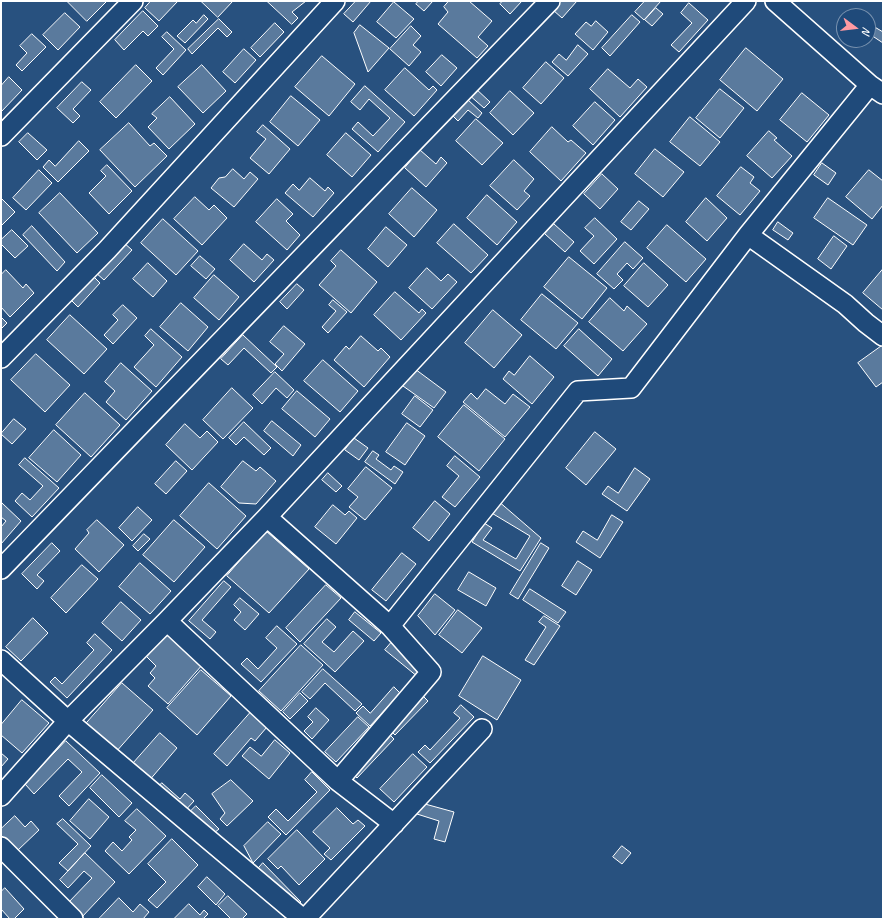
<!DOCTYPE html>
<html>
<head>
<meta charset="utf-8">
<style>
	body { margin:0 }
	#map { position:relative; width:884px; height:920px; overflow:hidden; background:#28517f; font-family:Caveat,sans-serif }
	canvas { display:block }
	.frame { position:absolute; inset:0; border:2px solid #fff; pointer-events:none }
	.north { position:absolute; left:836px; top:8px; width:40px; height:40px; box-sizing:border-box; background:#1f4a7a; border:1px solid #7992af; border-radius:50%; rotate:105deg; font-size:11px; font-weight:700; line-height:16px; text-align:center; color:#fff }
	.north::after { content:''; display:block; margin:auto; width:14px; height:18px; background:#ff9aa2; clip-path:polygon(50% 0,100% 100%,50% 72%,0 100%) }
</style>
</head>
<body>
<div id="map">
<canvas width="884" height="920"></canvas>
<div class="frame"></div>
<div class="north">N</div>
</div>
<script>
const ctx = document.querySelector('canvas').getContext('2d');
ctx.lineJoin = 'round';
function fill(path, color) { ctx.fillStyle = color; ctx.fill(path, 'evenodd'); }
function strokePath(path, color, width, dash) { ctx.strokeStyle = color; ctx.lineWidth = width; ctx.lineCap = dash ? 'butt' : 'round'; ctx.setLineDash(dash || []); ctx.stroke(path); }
const building = new Path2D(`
	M67,1H107L87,21Z
	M151,1H178L159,21L145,8Z
	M201,1H233L218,17Z
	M267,1H306L292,12L298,18L292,24Z
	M356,1H371L353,22L344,14Z
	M419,1H433L424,11L416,4Z
	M449,1H469L492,21L478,37L488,46L477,58L438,24L448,12L444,7Z
	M503,1H522L510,14L500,4Z
	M561,1H577L562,18L553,10Z
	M645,1H661L644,20L635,12Z
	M394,2L414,19L396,38L377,22Z
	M689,3L708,20L679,52L671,45L692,23L681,13Z
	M656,8L663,14L652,26L645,20Z
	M143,11L158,26L148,36L143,31L124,50L115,40Z
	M65,13L80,27L58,50L43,35Z
	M204,15L208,19L185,43L177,36L193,20L196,23Z
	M632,15L640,22L610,56L602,48Z
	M219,19L232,32L227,37L218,28L192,54L188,49Z
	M596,21L608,32L593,50L575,34L586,22L591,26Z
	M275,23L284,32L260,57L251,48Z
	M868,23L883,32V43L868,33Z
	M360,25L389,48L368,72L354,33Z
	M411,26L421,36L413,45L421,52L409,66L390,49Z
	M167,32L186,50L163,75L156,68L174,49L162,37Z
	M32,34L46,47L22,71L16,65L27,53L20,46Z
	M578,45L588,54L568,76L552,62L559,54L566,60Z
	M746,48L783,79L757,111L720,80Z
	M244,49L256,60L235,83L223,72Z
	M442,55L457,68L441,86L426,72Z
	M322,56L355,84L329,116L295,87Z
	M546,62L564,78L541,104L523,88Z
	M136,65L152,81L116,118L100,102Z
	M202,65L226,91L203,113L178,87Z
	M405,68L429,90L433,86L437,90L414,116L385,90Z
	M608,69L630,88L638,79L647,87L620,117L590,89Z
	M9,77L22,90L1,112V86Z
	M82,82L91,90L73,109L80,116L73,123L57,108Z
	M365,86L405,122L378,152L352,129L358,122L373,136L390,118L369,99L360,110L351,102Z
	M474,87L490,102L484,108L468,94Z
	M720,89L744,108L720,138L696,118Z
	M510,91L534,113L513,135L490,113Z
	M802,93L829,115L807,142L780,120Z
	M291,96L320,120L298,146L270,122Z
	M170,97L195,124L169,149L148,127L157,118L152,114Z
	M467,99L482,113L478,118L468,110L458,121L453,116Z
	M595,102L615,120L593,145L573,126Z
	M690,117L720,142L700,166L670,142Z
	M476,119L503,143L482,165L456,141Z
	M129,123L150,146L154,143L167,156L135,187L100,150Z
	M263,125L290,149L269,174L250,158L266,139L257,132Z
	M552,127L568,142L571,140L586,153L561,181L530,152Z
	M769,131L777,138L774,140L792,156L772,178L747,156Z
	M28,133L47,150L37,160L19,142Z
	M346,133L371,155L352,177L327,155Z
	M79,141L89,151L58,182L43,167L49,160L55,166Z
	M655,149L684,172L663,197L635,174Z
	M420,150L436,164L441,157L447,163L426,187L405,168Z
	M514,160L534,179L524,191L530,196L517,210L490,186Z
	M822,163L836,173L828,185L814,175Z
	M107,165L132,191L109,214L89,193L106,176L101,171Z
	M741,167L754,177L750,183L760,191L740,215L717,196Z
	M233,169L244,179L250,172L258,179L234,207L211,188L219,178L225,177Z
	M39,170L52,183L26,210L13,198Z
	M869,170L883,181V205L872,219L846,197Z
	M602,174L618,189L600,209L584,194Z
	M310,178L325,191L328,187L334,193L313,217L285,193L293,184L299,190Z
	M412,188L437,210L414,237L389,214Z
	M60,193L98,233L77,253L39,213Z
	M487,195L517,222L497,245L467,218Z
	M195,197L209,210L214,205L227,218L202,245L174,219Z
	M1,198L15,212L1,226Z
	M706,198L727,218L707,241L686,222Z
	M828,198L867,225L853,245L814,218Z
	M277,199L293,214L286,221L300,235L287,250L256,222Z
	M639,201L649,209L631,230L621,222Z
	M595,218L617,239L594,264L580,251L594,236L585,228Z
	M163,219L198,251L176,275L141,243Z
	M778,222L793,233L788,240L773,230Z
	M454,224L488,255L471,273L437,243Z
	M554,224L574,242L565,252L545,234Z
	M667,225L706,259L686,282L647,248Z
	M32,226L65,262L57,271L23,235Z
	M386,227L407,245L388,267L368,249Z
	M12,230L28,246L15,258L1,244V240Z
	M834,236L847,246L831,269L818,259Z
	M123,242L132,250L104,280L95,272Z
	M625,242L643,258L633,269L627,263L617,274L623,280L614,289L597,274Z
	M244,244L262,260L267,254L274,260L254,282L230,260Z
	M341,250L377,282L351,313L319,285L336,266L331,261Z
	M200,256L215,269L206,279L191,266Z
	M569,257L607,288L582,319L544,287Z
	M148,263L167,281L153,297L133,279Z
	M644,263L668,285L648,307L624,286Z
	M427,268L441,281L448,274L457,282L432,309L409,288Z
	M883,269V310L863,293Z
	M6,270L23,288L26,284L34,293L10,317L1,307V275Z
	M91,274L100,283L78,307L69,298Z
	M214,275L239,297L219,320L194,298Z
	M297,284L304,290L287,309L280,302Z
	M395,292L419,313L422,309L426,313L401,340L374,315Z
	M542,294L578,323L556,349L521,320Z
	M610,298L624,311L627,306L647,324L623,351L589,322Z
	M333,300L347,312L328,333L322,327L336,311L329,305Z
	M181,303L208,327L188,351L160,327Z
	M123,305L137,318L113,344L104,335L118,320L113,315Z
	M493,310L522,335L494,368L465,343Z
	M70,315L107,349L84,374L47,340Z
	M1,317L7,323L1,329Z
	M284,326L305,344L282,371L275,364L284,354L270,342Z
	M151,329L182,357L156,387L134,367L154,345L145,336Z
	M579,329L612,359L598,376L564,346Z
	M243,335L277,367L271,373L244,348L228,365L221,359Z
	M361,336L378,351L381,348L390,357L364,387L334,360L346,346L349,349Z
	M883,345V382L876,387L858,363Z
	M36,354L70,385L45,412L11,380Z
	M530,356L554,377L532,404L503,379L509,371L514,375Z
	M323,360L358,391L340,412L304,381Z
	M121,363L152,391L126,420L106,402L115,391L105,382Z
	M415,369L446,392L434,408L403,386Z
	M275,372L294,390L287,398L276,388L262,404L253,395Z
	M232,388L253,408L223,439L203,420Z
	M486,389L505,404L513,394L530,407L505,437L463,402L471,393L477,399Z
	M297,391L330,419L315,437L282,409Z
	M85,393L120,425L91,457L56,425Z
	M415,396L433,410L420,427L402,414Z
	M464,405L505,439L479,471L438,437Z
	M14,419L26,429L12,444L1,434Z
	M272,421L301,445L293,456L264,431Z
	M244,422L271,448L264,455L244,437L236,445L229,438Z
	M407,423L425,436L405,465L386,452Z
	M185,424L200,438L207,431L218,442L192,470L166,445Z
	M54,430L81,455L57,482L29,458Z
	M595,432L616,449L586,485L566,468Z
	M354,438L368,448L359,460L345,450Z
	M373,451L379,455L376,459L391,470L394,466L403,472L395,484L365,462Z
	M455,456L480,477L455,507L442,497L459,476L447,466Z
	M25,458L59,488L32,517L15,501L22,493L30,500L43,486L19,465Z
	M176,461L187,471L166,494L155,484Z
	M243,461L256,471L260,467L276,481L256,504L239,503L221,487Z
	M366,467L392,488L365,520L349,507L358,497L348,489Z
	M635,468L650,479L627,511L602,494L608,486L618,493Z
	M328,473L342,486L336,492L322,480Z
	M209,483L246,516L217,549L180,516Z
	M497,500L541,538L520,571L472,542L484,523L492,528L483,540L516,559L530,536L490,512Z
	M435,501L450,514L429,541L413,528Z
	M2,503L21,521L1,544V527L6,521L1,517Z
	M333,505L345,515L349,511L357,518L336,544L315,527Z
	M138,507L152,520L132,541L119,528Z
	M612,515L623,522L600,558L576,542L583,531L597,540Z
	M97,520L124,545L99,572L75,549L89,533L87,530Z
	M174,520L205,547L174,582L143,555Z
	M266,531L309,569L269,613L227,576Z
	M144,534L150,539L138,551L133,546Z
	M52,543L60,551L37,575L44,581L37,589L22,574Z
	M541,543L549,548L518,599L510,594Z
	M402,553L416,564L386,601L372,590Z
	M578,561L592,570L576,595L562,586Z
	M140,563L171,591L150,614L119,587Z
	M82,565L98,579L66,613L51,598Z
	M469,572L496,588L486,606L458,590Z
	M224,581L231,587L202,620L216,632L210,639L189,621Z
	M326,585L341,598L300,642L286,628Z
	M530,589L566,612L558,623L523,600Z
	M435,594L455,610L435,635L418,616Z
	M240,598L259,614L245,630L234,620L241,612L234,605Z
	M121,602L141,620L122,641L102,623Z
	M458,610L482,628L462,653L439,635Z
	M355,612L381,633L374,641L349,620Z
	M544,616L560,626L534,665L525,660L546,627L539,622Z
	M33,618L48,633L21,661L6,647Z
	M327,619L336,627L322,642L334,652L353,631L364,641L335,672L304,644Z
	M277,626L297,644L261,682L241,664L247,658L258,669L277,648L266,638Z
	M168,633L203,664L168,704L148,686L155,678L150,673L156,666L147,657Z
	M95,634L112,650L67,698L50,682L55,677L62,684L94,650L87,643Z
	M391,643L424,670L418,677L385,650Z
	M301,645L323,665L281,711L259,691Z
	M483,656L521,680L497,720L459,696Z
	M323,669L362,704L355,711L325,683L310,699L302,692Z
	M201,670L231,696L197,735L167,708Z
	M122,683L153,710L115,753L84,726Z
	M394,687L400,693L370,726L356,713L363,706L370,713Z
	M300,693L308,701L290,719L283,712Z
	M421,694L428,701L395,735L388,728Z
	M22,700L49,723L22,753L1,735V725Z
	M461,705L474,717L430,763L418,752L425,745L430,750L460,718L454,713Z
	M316,708L329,720L312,739L304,731L313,722L308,717Z
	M251,712L267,727L255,741L251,738L227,766L214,754Z
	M358,717L369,727L336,762L325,752Z
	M386,731L394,739L357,778L349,770Z
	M160,733L177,748L148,782L130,767Z
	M275,740L290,753L269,779L242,756L250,747L261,756Z
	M66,741L100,773L69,806L59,796L82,772L68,759L34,794L25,784Z
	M1,753L8,759L1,767Z
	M413,754L427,767L394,802L380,789Z
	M312,772L330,790L286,835L268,817L276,809L288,821L317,792L305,780Z
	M102,775L132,803L119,817L90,788Z
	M231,780L253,801L227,826L220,819L225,813L212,794Z
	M162,783L180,799L185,793L194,801L182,814L155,791Z
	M89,799L109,817L90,839L70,821Z
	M425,804L454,812L445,842L434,839L439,821L417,814Z
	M196,806L219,829L214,833L189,813Z
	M337,808L353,824L358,820L365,826L331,860L324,854L330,848L313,832Z
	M137,809L166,836L129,874L105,851L113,842L122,851L132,840L129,837L136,830L125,821Z
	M15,816L25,827L31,821L39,830L17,851L1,835V829Z
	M63,819L91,846L68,871L59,863L78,844L57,824Z
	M268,822L281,834L253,863L244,846Z
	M297,830L325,859L299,885L281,866L278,869L268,859Z
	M172,839L198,865L157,908L148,900L166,882L148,864Z
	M622,846L631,853L622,864L613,857Z
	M85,853L115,882L81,918L67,904L92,878L84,871L68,888L60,880Z
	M263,863L301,902L295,907L257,870Z
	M207,877L225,894L216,905L198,887Z
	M5,888L24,909L14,919H10L1,909V892Z
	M228,896L247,914L242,919H228L230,918L218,906Z
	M119,898L133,912L140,904L149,912L143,919H101L100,918Z
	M189,904L200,915L204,910L208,914L203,919H174Z`);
fill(building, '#5a7a9d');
strokePath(building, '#fff', 1);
const minor = new Path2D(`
	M775,1L870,85L883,94
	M1,136L133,1
	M748,235L845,304L866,323L883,336
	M1,358L107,250L335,1
	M267,517L390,626L431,672L338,781
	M1,569L550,1
	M167,621L338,781L394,824
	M390,626L578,391L631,388L748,235L870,85
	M1,660L68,721L303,919
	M1,796L68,721L167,621L267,517L746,1
	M1,847L73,919
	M305,919L482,729`);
strokePath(minor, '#fff', 22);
strokePath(minor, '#1f4a7a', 19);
</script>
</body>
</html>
